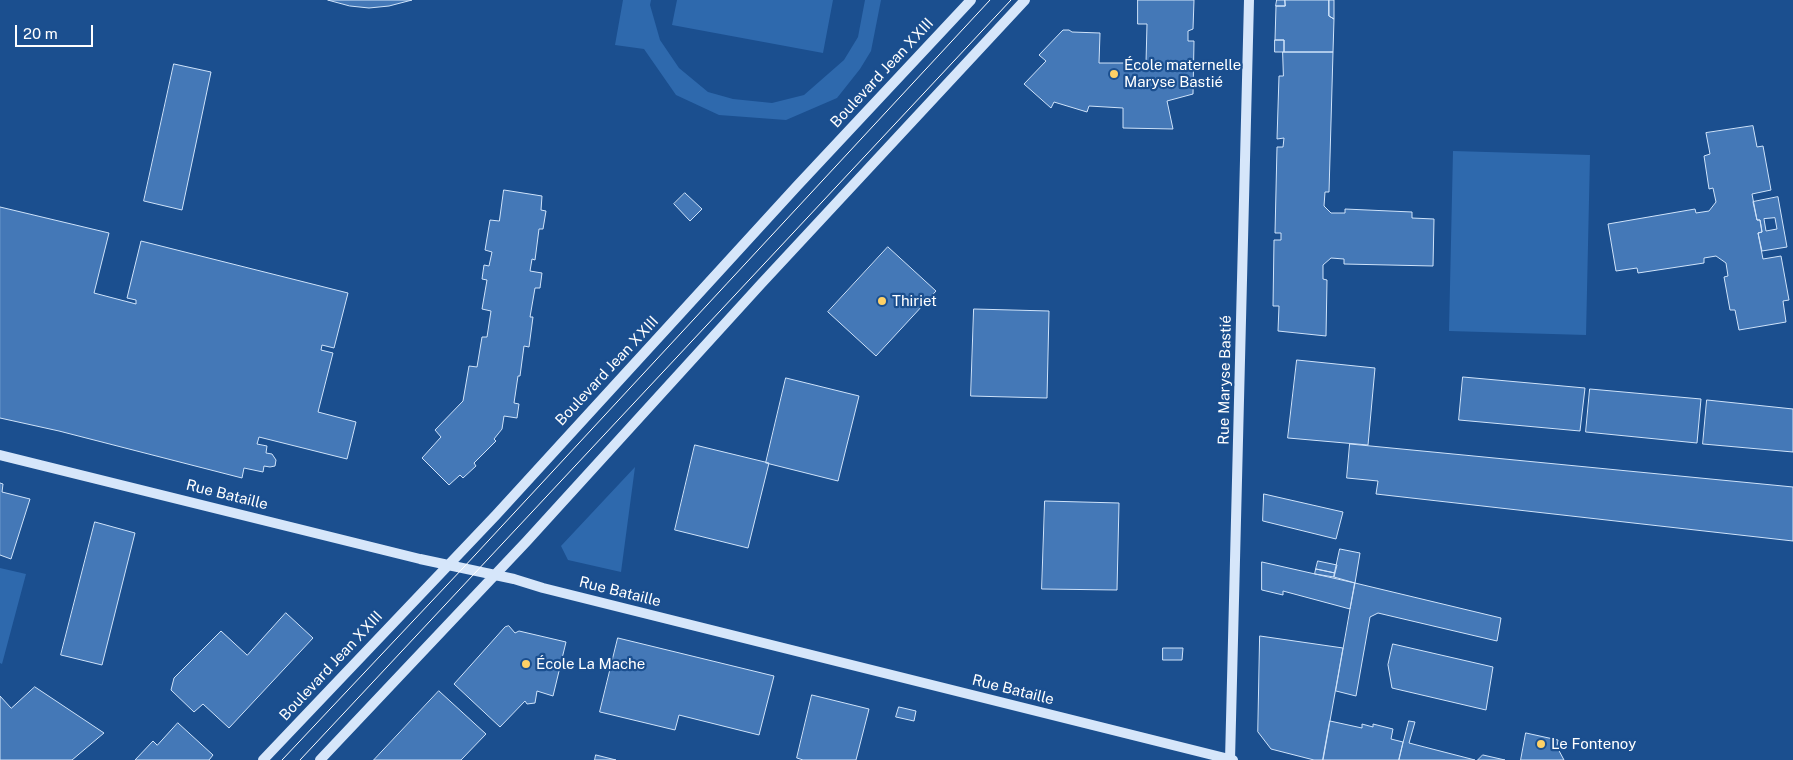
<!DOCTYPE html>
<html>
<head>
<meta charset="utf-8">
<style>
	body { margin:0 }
	#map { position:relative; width:1793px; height:760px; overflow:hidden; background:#1b4f8f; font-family:"Public Sans",sans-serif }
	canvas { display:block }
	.scale { position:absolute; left:15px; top:25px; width:78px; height:22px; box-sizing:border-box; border:2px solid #fff; border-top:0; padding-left:6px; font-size:15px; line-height:18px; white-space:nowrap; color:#fff; -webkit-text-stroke:4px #1b4f8f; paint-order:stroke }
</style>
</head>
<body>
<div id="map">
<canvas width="1793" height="760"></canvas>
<div class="scale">20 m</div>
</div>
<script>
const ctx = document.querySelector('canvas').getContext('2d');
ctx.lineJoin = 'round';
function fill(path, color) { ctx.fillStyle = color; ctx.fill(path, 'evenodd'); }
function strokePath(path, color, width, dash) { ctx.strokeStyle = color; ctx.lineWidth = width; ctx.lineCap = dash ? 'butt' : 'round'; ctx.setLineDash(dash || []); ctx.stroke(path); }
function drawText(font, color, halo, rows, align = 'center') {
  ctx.font = font + ' "Public Sans",sans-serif'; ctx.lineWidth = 4.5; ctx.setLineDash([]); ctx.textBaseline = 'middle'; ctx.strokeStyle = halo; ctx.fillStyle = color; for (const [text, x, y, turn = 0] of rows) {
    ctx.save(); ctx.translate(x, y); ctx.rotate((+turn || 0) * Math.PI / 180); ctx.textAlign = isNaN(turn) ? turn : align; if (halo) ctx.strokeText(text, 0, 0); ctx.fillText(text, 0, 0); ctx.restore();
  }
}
fill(new Path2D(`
	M623,0H651L650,5L660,40L679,68L708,92L733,99L772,103L804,95L844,60L858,37L865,0H881L871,51L860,69L837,98L786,120L719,115L676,95L644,49L615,45Z
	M677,0H833L823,53L672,25Z
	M1453,151L1590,155L1586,335L1449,331Z
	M635,467L621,572L568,560L561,546Z
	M0,568L26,574L2,664L0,663Z`), '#2e69ad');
const building = new Path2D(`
	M328,0H412L389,6L369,8L350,6Z
	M1138,0H1194L1193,29L1188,31V41H1194L1193,94L1167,101L1173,129L1123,128V108L1089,106L1087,112L1054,102L1051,108L1024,84L1046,61L1039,55L1063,30H1069L1072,32L1100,33L1099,63H1146L1147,24H1138Z
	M1277,0H1285V6H1276Z
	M1285,0H1329V16L1334,19L1333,52H1284V40H1275L1276,6H1285Z
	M1329,0H1334V19L1329,16Z
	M1275,40H1284V52H1275Z
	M1283,52H1333L1329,192H1325L1324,206L1331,213H1345V209L1412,212V218L1434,219L1433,266L1344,264V259L1331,258L1323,265V279L1327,280L1326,336L1278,331L1279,306H1273L1274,240H1281V233H1275L1277,147H1283L1284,138L1277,139L1279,76H1283Z
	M174,64L211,72L182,210L144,201Z
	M1753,126L1757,147L1763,146L1771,190L1752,194L1757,220H1760L1762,232L1758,233L1763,259L1781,256L1789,300L1783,301L1786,322L1739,330L1735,310H1730L1724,277L1728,276L1726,263L1716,256L1704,258V263L1638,273L1637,268L1616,271L1608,224L1695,209L1696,213L1709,211L1716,202L1713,188L1709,189L1704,156L1710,154L1706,133Z
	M504,190L542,196L541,210L546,211L543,229H539L535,260L532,259L530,271L542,273L540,288H535L530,317H533L529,347L524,346L520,376H518L514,403L519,404L517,418L504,416L502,429L494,439L496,441L474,463L476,466L463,478L460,475L449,485L422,458L441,437L435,430L463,401L469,366L477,367L482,337H487L491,311L482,309L487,280L482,279L484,265L489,266L492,252L485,250L490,220L499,221Z
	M685,193L702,209L690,221L674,204Z
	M1778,197L1787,247L1762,251L1758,233L1762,232L1760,220H1757L1753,202ZM1775,218L1777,229L1766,231L1764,219Z
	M0,207L109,233L94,293L136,304V300L127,298L141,241L348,293L334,348L322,345L321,350L333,353L318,412L356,422L347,459L259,437L257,444L267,446L266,453L272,454L276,460L275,466L270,467L264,466L263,472L244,468L242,478L59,431L0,418Z
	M888,247L936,291L876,356L828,312Z
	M974,309L1049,311L1047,398L971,396Z
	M1297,360L1375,368L1368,445L1288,438Z
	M1463,377L1585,388L1580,431L1459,420Z
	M786,378L859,396L838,481L766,463Z
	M1590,389L1701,399L1697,443L1586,432Z
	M1707,400L1793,409V452L1703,444Z
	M1350,444L1793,487V541L1376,494L1378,481L1347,478Z
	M695,445L769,463L748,548L675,530Z
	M0,483L3,484L2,492L30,499L11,559L0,555Z
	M1264,494L1343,512L1336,539L1263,521Z
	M1045,501L1119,503L1117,590L1042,589Z
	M95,522L135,533L102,665L61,655Z
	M1340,549L1360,553L1355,583L1334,577Z
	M1318,561L1337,565L1335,573L1316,569Z
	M1262,562L1355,583L1350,609L1283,591V595L1262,590Z
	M1316,569L1335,573L1334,577L1315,574Z
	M1355,583L1501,618L1497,641L1378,613L1370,617L1356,696L1336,691Z
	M286,613L313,638L229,728L203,704L194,712L171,690L174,678L221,631L247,655Z
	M509,626L515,633L519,631L566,642L553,696L537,691L535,703L527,704L525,701L500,727L454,684L505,627Z
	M1260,636L1343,648L1323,760H1314L1271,749L1258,732Z
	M618,638L774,676L759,735L679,715L675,730L600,712Z
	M1393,644L1493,667L1486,710L1392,688L1388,665Z
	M1163,648H1183L1182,660H1163Z
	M35,687L104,733L72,760H0V696L11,708Z
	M439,691L486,734L461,760H374Z
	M812,695L869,709L856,760H803L797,758Z
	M899,707L916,711L914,721L896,717Z
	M1330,721L1362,728V724L1373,727V724L1393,729L1391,739L1403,742L1399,760H1323Z
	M1409,721L1415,722L1409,743L1475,760H1399Z
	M178,723L213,755L209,760H135L153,741L157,745Z
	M1526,733L1558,740L1557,747L1564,760H1521Z
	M596,755L616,760H595Z
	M1483,755L1505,760H1478Z`);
fill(building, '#4478b7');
strokePath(building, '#cfe3fa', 1);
strokePath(new Path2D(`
	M0,455L420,559L514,579L543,588L1233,760
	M263,760L496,515L797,186L971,0
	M320,760L526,542L761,284L1025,0
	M1230,760L1249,0`), '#d6e6fa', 10);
strokePath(new Path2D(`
	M282,760L463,568L990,0
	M300,760L1011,0`), '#fff', 1);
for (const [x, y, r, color] of [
	[1114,74,5,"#ffd166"],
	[882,301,5,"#ffd166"],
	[526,664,5,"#ffd166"],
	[1541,744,5,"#ffd166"]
]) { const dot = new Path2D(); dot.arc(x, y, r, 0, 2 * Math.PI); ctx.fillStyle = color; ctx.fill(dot); strokePath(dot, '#1b4f8f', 2); }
drawText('15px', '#fff', '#1b4f8f', [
	["École maternelle",1124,65],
	["Maryse Bastié",1124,82],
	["Thiriet",892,301],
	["École La Mache",536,664],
	["Le Fontenoy",1551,744]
], 'left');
drawText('15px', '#fff', '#1b4f8f', [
	["Boulevard Jean XXIII",882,73,-47],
	["Boulevard Jean XXIII",607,371,-47],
	["Rue Maryse Bastié",1225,380,-89],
	["Rue Bataille",227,495,14],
	["Rue Bataille",620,592,14],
	["Boulevard Jean XXIII",331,666,-47],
	["Rue Bataille",1013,690,14]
]);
</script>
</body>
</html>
